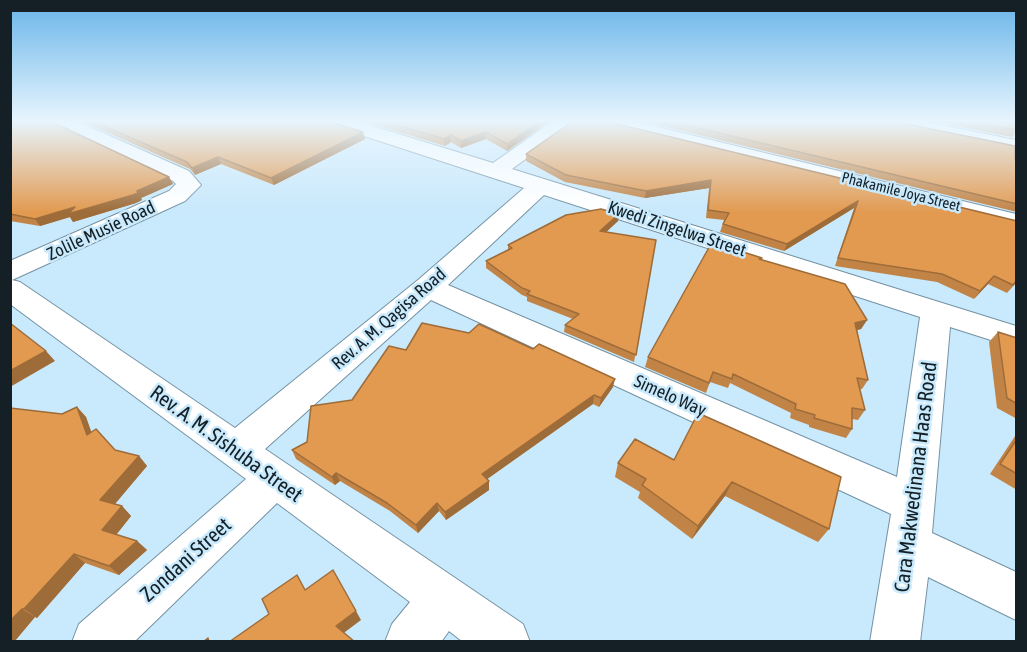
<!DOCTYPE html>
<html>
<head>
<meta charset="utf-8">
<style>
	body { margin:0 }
	#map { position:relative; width:1027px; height:652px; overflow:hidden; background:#c9e9fc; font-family:"Asap Condensed",sans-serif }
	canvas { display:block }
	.frame { position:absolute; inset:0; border:12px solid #142026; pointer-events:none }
</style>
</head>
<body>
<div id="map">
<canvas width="1027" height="652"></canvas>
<div class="frame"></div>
</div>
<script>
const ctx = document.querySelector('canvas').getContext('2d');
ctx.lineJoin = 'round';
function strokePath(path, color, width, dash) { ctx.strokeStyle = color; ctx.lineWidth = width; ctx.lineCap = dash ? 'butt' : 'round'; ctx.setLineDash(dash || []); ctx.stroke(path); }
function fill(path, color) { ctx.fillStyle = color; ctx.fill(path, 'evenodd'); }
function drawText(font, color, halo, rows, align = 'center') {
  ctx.font = font + ' "Asap Condensed",sans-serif'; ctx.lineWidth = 5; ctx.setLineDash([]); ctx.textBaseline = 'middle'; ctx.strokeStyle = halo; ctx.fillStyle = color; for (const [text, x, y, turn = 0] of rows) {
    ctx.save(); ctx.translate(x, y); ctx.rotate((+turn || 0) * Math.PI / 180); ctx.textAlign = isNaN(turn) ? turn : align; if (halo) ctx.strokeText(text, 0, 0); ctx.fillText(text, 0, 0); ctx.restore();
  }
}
const minor = new Path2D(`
	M52,121H76L189,171L201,185L185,201L12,280L20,282L235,428L418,280L524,188L330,125L328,121H356L493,163L553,121H574L572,125L512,169L1016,326V348L950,327L932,533L1016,572V620L928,577L920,642H870L891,514L431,300L265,449L523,624L530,642H463L449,631L441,642H385L392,624L410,602L277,503L134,642H72L79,624L246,479L10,304V261L169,191L176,184L173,181L54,125ZM544,195L920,317L897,477L448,285Z
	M601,121H633L1016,214V228L604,125Z
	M885,121H921L1016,140V152L895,127L888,125Z`);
strokePath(minor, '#7492a3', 2);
fill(minor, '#fff');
fill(new Path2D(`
	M10,121L169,177L173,184L141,198L142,200L136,203L73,222L70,217L40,226L10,221Z
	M81,121H328L365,139L274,185L221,164L195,175L190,169Z
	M362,121H550L507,151L486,139L461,148L451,142L445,146Z
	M641,121H892L1015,159L1017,161V212Z
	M931,121H1017V130L1012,137Z
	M526,154L1017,221V282L1007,293L988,284L974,299L937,282L835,266L854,208L784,251L720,232L724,220L706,218L709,188L645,198L565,182L526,161Z
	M619,214L618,221L606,232L656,240L634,362L564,332L565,325L573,319L527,301V297L522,295L486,268V261L508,250V245Z
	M761,260L867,320L861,329L857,330L868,380L862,389H860L865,410L858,420L852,419V429L846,438L809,427V425L790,418L791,413L730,383L728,388L710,382L706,393L645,367L648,357Z
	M998,332L1017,338V419L997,408L989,342Z
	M406,350L613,387L599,407L593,404L487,479L489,490L446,520L439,511L418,533L390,511L340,481L335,485L296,459L292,450L307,442Z
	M77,407L86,417L91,432L115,450L139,456L147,466L114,504L122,506L131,516L116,535L137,541L147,550L119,575L85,563L37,618L35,617L14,642L62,414Z
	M698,413L829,529L818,542L725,496L692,539L638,498L640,492L615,477L618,463L674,460Z
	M1017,433V490L990,474Z`), '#c28446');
fill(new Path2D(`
	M540,121H550L507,151V144Z
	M363,132L365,139L274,185L271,178Z
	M486,132V139L461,148V141Z
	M451,135V142L445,146L444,139Z
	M218,157L221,164L195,175L192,168Z
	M169,177L173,184L141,198L142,200L136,203L73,222L70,217L40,226L35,219L75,207L137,191Z
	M711,180L709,188L645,198L646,191Z
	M858,201L854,208L784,251L787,244Z
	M619,214L618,221L600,238V231Z
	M994,276L988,284L974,299L980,291Z
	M867,320L861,329L850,332L855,323Z
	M46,351L55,361L10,387V371Z
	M615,379L613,387L599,407L601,398Z
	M594,395L593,404L483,482L482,474Z
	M77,407L86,417L96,445L87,435Z
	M139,456L147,466L110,510L100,500Z
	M336,473L340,481L335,485L332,477Z
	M489,481V490L446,520L445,512Z
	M732,482L725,496L692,539L698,526Z
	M437,503L439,511L418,533L416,525Z
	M122,506L131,516L112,540L102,530Z
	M137,541L147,550L119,575L109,566Z
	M74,554L85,563L37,618L24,609Z
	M22,609L35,617L14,642H10V621Z
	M356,611L361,620L341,635L336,626Z`), '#9e6c39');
const building = new Path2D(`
	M10,121H50L169,177L137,191L138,193L133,195L68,214L75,207L35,219L10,214Z
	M92,121H328L363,132L271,178L218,157L192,168L187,162Z
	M383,121H540L507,144L486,132L461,141L451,135L444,139Z
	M573,121H605L1017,221V280L1013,285L994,276L980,291L942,274L838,258L858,201L787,244L723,224L729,213L708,210L711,180L646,191L566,175L526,154Z
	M669,121H892L1015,146V159L1017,161V204Z
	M968,121H1017V130Z
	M601,209L619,214L600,231L656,240L636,355L565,325L579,314L527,294L530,291L522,288L486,261L512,248L508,245L566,215Z
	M712,242L762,258L759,259L845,284L867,320L855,323L868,380L857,378L865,410L852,408V429L814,418L815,415L795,409L796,404L733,374L732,379L713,372L709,383L648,357Z
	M10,323L46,351L10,371Z
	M422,323L469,333L479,324L533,349L539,344L615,379L601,398L594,395L482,474L489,481L445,512L437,503L416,525L387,503L336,473L332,477L292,450L307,442L311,406L352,400L389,346L406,350Z
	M998,332L1017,338V404L1007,398Z
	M77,407L87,435L96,429L115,450L139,456L100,500L122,506L102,530L137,541L109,566L74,554L24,609H22L10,621V408L62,414Z
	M698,413L841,477L829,529L732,482L698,526L642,485L646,479L618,463L635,439L674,460Z
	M1017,439V474L1000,464Z
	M333,570L356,611L336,626L355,642H229L269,614L262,599L297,575L305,590Z
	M208,638L209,642H203Z`);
fill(building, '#e29a51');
strokePath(building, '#9e6c39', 1.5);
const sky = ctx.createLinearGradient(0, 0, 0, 212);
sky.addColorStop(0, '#68b4e8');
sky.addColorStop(0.57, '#e7f5fe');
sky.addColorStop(1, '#e7f5fe00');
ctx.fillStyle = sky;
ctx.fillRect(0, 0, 1027, 212);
drawText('15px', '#142026', '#c9e9fc', [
	["Phakamile Joya Street",901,192,14]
]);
drawText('18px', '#142026', '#c9e9fc', [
	["Kwedi Zingelwa Street",677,229,18],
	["Zolile Musie Road",101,231,-25],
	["Rev. A. M. Qagisa Road",389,319,-41],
	["Simelo Way",670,396,24]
]);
drawText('21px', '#142026', '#c9e9fc', [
	["Rev. A. M. Sishuba Street",226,444,36],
	["Cara Makwedinana Haas Road",916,477,-83],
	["Zondani Street",186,560,-42]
]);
</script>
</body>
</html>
